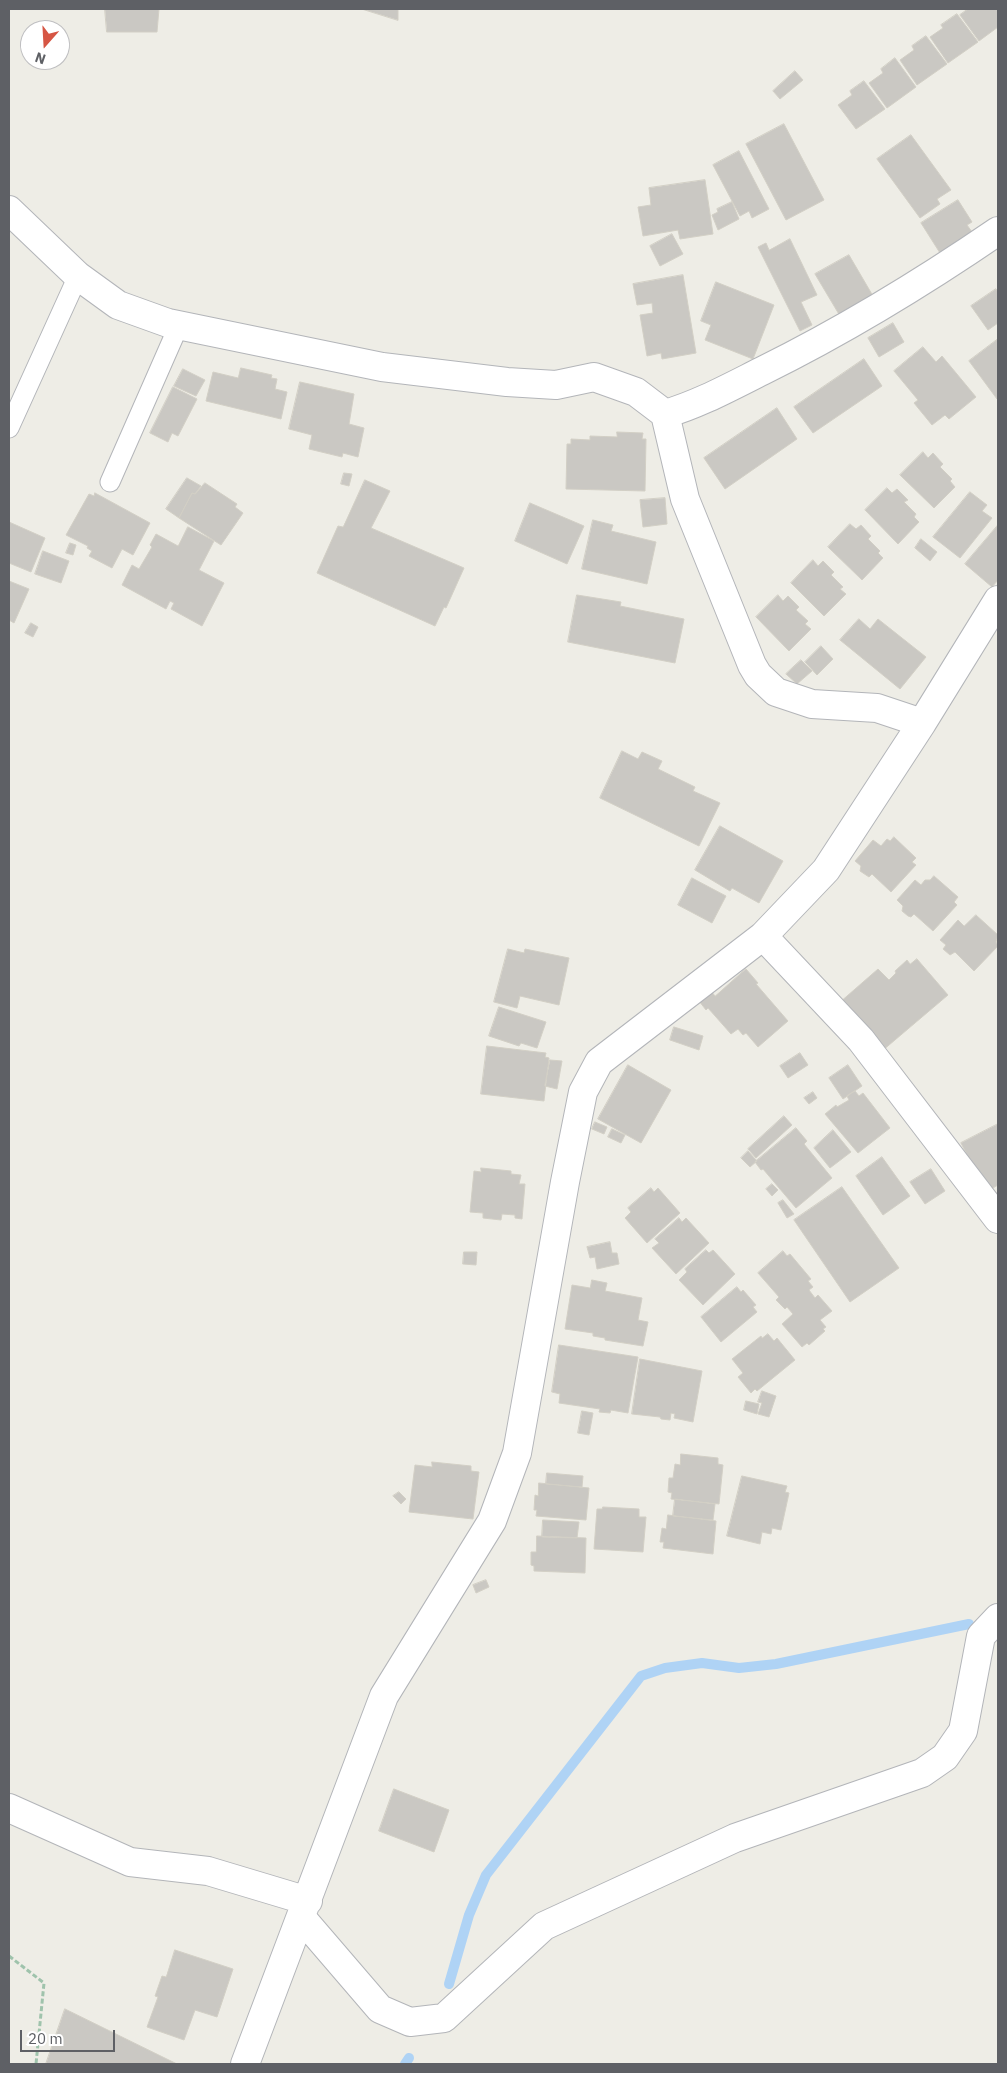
<!DOCTYPE html>
<html>
<head>
<meta charset="utf-8">
<style>
	body { margin:0 }
	#map { position:relative; width:1007px; height:2073px; overflow:hidden; background:#eeede6; font-family:"IBM Plex Sans",sans-serif }
	canvas { display:block }
	.frame { position:absolute; inset:0; border:10px solid #5e6065; pointer-events:none }
	.north { position:absolute; left:20px; top:20px; width:50px; height:50px; box-sizing:border-box; background:#fff; border:1px solid #bfbfc1; border-radius:50%; rotate:199deg; font-size:14px; font-weight:700; line-height:20px; text-align:center; color:#5e6065 }
	.north::after { content:''; display:block; margin:auto; width:18px; height:22px; background:#d65644; clip-path:polygon(50% 0,100% 100%,50% 72%,0 100%) }
	.scale { position:absolute; left:20px; top:2030px; width:95px; height:22px; box-sizing:border-box; border:2px solid #5e6065; border-top:0; padding-left:6px; font-size:15px; line-height:18px; white-space:nowrap; color:#5e6065; -webkit-text-stroke:4px #fff; paint-order:stroke }
</style>
</head>
<body>
<div id="map">
<canvas width="1007" height="2073"></canvas>
<div class="frame"></div>
<div class="north">N</div>
<div class="scale">20 m</div>
</div>
<script>
const ctx = document.querySelector('canvas').getContext('2d');
ctx.lineJoin = 'round';
function strokePath(path, color, width, dash) { ctx.strokeStyle = color; ctx.lineWidth = width; ctx.lineCap = dash ? 'butt' : 'round'; ctx.setLineDash(dash || []); ctx.stroke(path); }
function fill(path, color) { ctx.fillStyle = color; ctx.fill(path, 'evenodd'); }
strokePath(new Path2D(`
	M449,1984L469,1915L486,1875L641,1676L665,1668L702,1663L739,1668L776,1664L969,1624
	M405,2064L409,2058`), '#afd3f5', 10);
const building = new Path2D(`
	M105,9H159L157,32H107Z
	M362,9H398V20Z
	M968,9H998V27L979,41L960,15Z
	M957,14L978,42L948,63L930,37L943,28L941,25Z
	M926,36L947,64L917,85L900,60L914,50L912,46Z
	M895,58L916,87L887,108L869,83L883,73L881,69Z
	M795,71L803,80L780,99L773,91Z
	M864,81L885,109L856,129L838,105L852,95L850,91Z
	M784,124L824,200L786,220L746,144Z
	M911,135L951,190L937,199L940,204L920,218L877,159Z
	M739,151L769,209L752,218L749,211L740,216L713,165Z
	M705,180L713,234L680,239L678,230L643,236L638,207L651,205L649,188Z
	M958,200L972,222L967,225L972,232L940,253L921,223Z
	M732,202L739,219L718,230L712,215L718,212L717,209Z
	M672,234L683,254L660,266L650,246Z
	M790,239L817,295L801,302L812,325L800,331L758,247L766,243L769,250Z
	M849,255L873,296L840,316L815,274Z
	M683,275L696,353L662,359L661,353L647,356L640,315L653,313L652,303L637,305L633,284Z
	M716,282L774,305L753,359L705,340L711,325L701,321Z
	M996,289L998,292V323L988,330L971,306Z
	M893,323L904,342L879,357L868,338Z
	M998,339V398L997,399L969,361Z
	M923,347L936,362L942,356L976,397L949,419L945,415L932,425L914,403L918,400L894,371Z
	M864,359L882,386L813,433L794,407Z
	M241,368L272,375L271,378L277,379L275,389L287,392L281,419L206,401L213,372L238,378Z
	M183,369L205,380L196,396L174,386Z
	M300,382L354,394L349,424L364,428L358,457L343,453L342,457L309,449L312,435L289,429Z
	M173,387L197,399L178,436L172,433L168,442L150,433Z
	M777,408L797,439L725,489L704,458Z
	M617,432L643,433L642,439H646L645,491L566,489L567,444H571V439L590,440V436L617,437Z
	M923,452L928,458L933,453L943,464L940,467L952,479L950,481L955,487L934,508L900,475Z
	M344,473L352,474L349,486L341,484Z
	M187,478L201,486L195,494L192,493L179,518L166,509Z
	M365,480L390,491L371,528L464,568L446,608L444,607L435,626L317,573L338,526L343,527Z
	M205,483L237,504L235,507L243,513L221,545L179,518L192,493L195,494Z
	M887,488L892,493L897,489L908,500L904,502L916,514L914,517L919,522L898,544L865,510Z
	M970,492L987,505L982,511L992,518L960,558L933,537Z
	M95,493L150,523L133,555L122,549L112,568L89,556L92,551L87,548L88,546L66,535L89,494L94,496Z
	M665,498L667,524L643,527L640,500Z
	M530,503L584,526L567,564L515,541Z
	M593,520L613,525L611,531L656,542L647,584L582,569Z
	M9,522L45,538L31,572L9,563Z
	M850,524L856,529L861,525L871,536L868,539L880,551L878,553L883,558L862,580L828,547Z
	M998,525V580L992,587L965,564Z
	M188,527L214,541L199,570L224,583L202,626L171,609L174,603L170,601L166,609L122,585L132,565L139,569L152,547L150,545L156,534L178,546Z
	M921,539L937,552L930,561L915,548Z
	M70,543L76,545L73,555L66,553Z
	M43,551L69,561L61,583L35,574Z
	M813,560L818,566L823,561L834,572L831,575L843,587L840,589L846,594L824,616L791,583Z
	M9,581L29,589L14,623L9,620Z
	M577,595L621,602L620,606L684,619L675,663L568,642Z
	M778,595L783,601L788,596L799,607L796,610L808,621L805,624L811,629L789,651L756,617Z
	M859,619L870,629L878,619L926,657L900,689L840,640Z
	M31,623L38,627L33,637L25,633Z
	M821,646L833,659L817,675L805,662Z
	M801,660L812,671L797,684L786,674Z
	M622,751L638,759L642,752L662,761L658,769L695,787L693,791L720,803L699,846L600,798Z
	M720,826L783,861L759,903L732,888L730,891L695,870Z
	M894,837L916,858L912,862L916,865L891,892L872,874L869,877L860,871L861,866L855,861L873,840L881,846L887,839L890,841Z
	M934,876L958,897L954,902L957,905L933,931L914,914L911,917L908,916L902,911L903,906L897,900L915,880L921,885L925,880H930Z
	M692,878L726,896L712,923L678,905Z
	M976,915L998,935L996,942L998,946L974,971L955,952L950,955L943,949L946,945L940,940L958,920L964,926Z
	M508,949L524,953L525,949L569,958L559,1005L520,996L517,1008L494,1002Z
	M917,959L948,995L882,1051L839,1003L878,969L889,980L896,973L895,971L907,960L910,964Z
	M746,969L758,983L756,984L788,1021L758,1047L746,1033L743,1035L738,1029L731,1034L708,1008L706,1010L699,1001L711,991L715,996Z
	M499,1007L546,1022L537,1048L521,1043L519,1046L489,1036Z
	M674,1027L703,1036L699,1050L670,1040Z
	M487,1046L546,1053L545,1057L549,1058L544,1101L481,1094Z
	M800,1053L808,1065L788,1078L780,1066Z
	M550,1060L562,1061L557,1089L545,1086Z
	M628,1065L671,1090L641,1143L598,1119Z
	M848,1065L862,1086L843,1099L829,1078Z
	M855,1091L859,1096L863,1093L890,1128L858,1153L825,1114L836,1105L837,1107L849,1100L847,1096Z
	M813,1092L817,1098L809,1104L804,1098Z
	M784,1116L792,1125L756,1158L748,1149Z
	M595,1122L607,1127L604,1134L592,1129Z
	M998,1124V1185L986,1192L961,1143Z
	M796,1128L807,1141L804,1144L832,1178L796,1208L763,1169L761,1170L755,1162Z
	M612,1129L625,1135L621,1143L608,1137Z
	M833,1130L851,1152L830,1168L814,1148Z
	M748,1151L757,1161L750,1167L741,1158Z
	M882,1157L910,1196L883,1215L856,1176Z
	M481,1168L511,1171V1174L521,1175L519,1184H525L522,1219L515,1218V1215L502,1214L501,1220L483,1218V1213L470,1212L474,1171L481,1172Z
	M931,1169L945,1191L925,1204L910,1182Z
	M772,1184L778,1190L772,1196L766,1189Z
	M842,1187L899,1268L850,1302L794,1220Z
	M651,1188L654,1192L658,1188L680,1213L647,1243L625,1218L631,1212L628,1208Z
	M783,1200L794,1214L787,1218L778,1203Z
	M679,1218L682,1222L686,1218L709,1243L676,1274L652,1248L659,1243L655,1239Z
	M610,1242L612,1253H617L619,1264L597,1269L595,1257L590,1258L587,1247Z
	M706,1250L709,1253L713,1250L735,1274L703,1305L679,1280L687,1272L685,1269Z
	M783,1251L787,1256L790,1254L811,1279L808,1281L813,1287L809,1290L815,1298L818,1295L832,1311L820,1320L826,1327L823,1329L825,1331L809,1345L807,1343L802,1347L782,1324L793,1314L787,1307L785,1309L776,1300L779,1297L758,1273Z
	M464,1252H477L476,1265L463,1264Z
	M592,1280L607,1283L605,1291L642,1298L638,1320L648,1322L643,1346L605,1340V1338L593,1336V1333L565,1329L572,1285L590,1288Z
	M737,1287L741,1292L743,1290L756,1305L753,1307L757,1312L721,1342L701,1317Z
	M768,1334L774,1341L777,1338L795,1360L757,1391L755,1389L751,1393L738,1377L743,1373L732,1359L761,1336L762,1338Z
	M559,1345L638,1357L628,1413L611,1410L610,1413L599,1412L600,1409L559,1403L560,1394L552,1392Z
	M640,1359L702,1371L693,1422L674,1418L675,1414L671,1413L670,1420L661,1419L660,1417L632,1414Z
	M762,1391L776,1396L769,1417L758,1414L762,1403L758,1402Z
	M746,1401L759,1404L757,1414L744,1410Z
	M582,1411L593,1413L589,1435L578,1433Z
	M681,1454L718,1458V1464L723,1465L719,1504L671,1499L672,1493L668,1492L669,1478H673L675,1464L680,1465Z
	M432,1462L471,1466V1471L479,1472L473,1519L409,1512L415,1465L432,1467Z
	M547,1473L583,1476L582,1487L546,1484Z
	M742,1476L787,1486L785,1492L789,1493L781,1530L772,1528L771,1534L762,1532L760,1544L727,1536Z
	M539,1483L589,1488L586,1520L536,1516L537,1510H534L535,1495L538,1496Z
	M399,1492L406,1499L401,1504L393,1496Z
	M675,1499L715,1504L713,1520L673,1516Z
	M603,1507L639,1509V1517H646L643,1552L594,1549L597,1509H602Z
	M668,1515L716,1521L713,1554L663,1548L664,1542H660L662,1528L666,1529Z
	M543,1520L579,1522L577,1538L542,1537Z
	M537,1536L586,1538L585,1573L534,1571V1566L531,1565V1552H536Z
	M486,1580L489,1587L476,1593L473,1585Z
	M394,1789L449,1810L434,1852L379,1831Z
	M175,1950L233,1969L217,2017L195,2010L184,2040L147,2027L158,1997L155,1996L162,1976L166,1977Z
	M65,2009L177,2064H46Z`);
fill(building, '#cac8c3');
strokePath(building, '#d2cfc5', 1);
const lane = new Path2D(`
	M9,428L78,276
	M110,482L179,325`);
const street = new Path2D(`
	M9,210L78,276L118,305L168,323L382,367L507,382L556,385L594,377L636,392L665,414L685,499L752,665L758,675L776,692L812,704L877,708L922,723
	M665,414C699,404 730,387 762,371C845,330 922,283 998,231
	M763,936L861,1040L998,1219
	M9,1808L130,1862L208,1871L308,1901
	M301,1917L380,2009L410,2022L444,2018L544,1926L735,1838L922,1773L945,1757L963,1731L981,1636L998,1618
	M245,2064L384,1696L492,1521L517,1453L565,1182L583,1092L599,1062L763,936L826,870L922,723L998,600`);
strokePath(lane, '#b3b5b9', 21);
strokePath(street, '#b3b5b9', 30);
strokePath(new Path2D(`
	M9,1956L44,1983L36,2064`), '#9fc3ac', 3, [5, 2.5]);
strokePath(lane, '#fff', 19);
strokePath(street, '#fff', 28);
</script>
</body>
</html>
